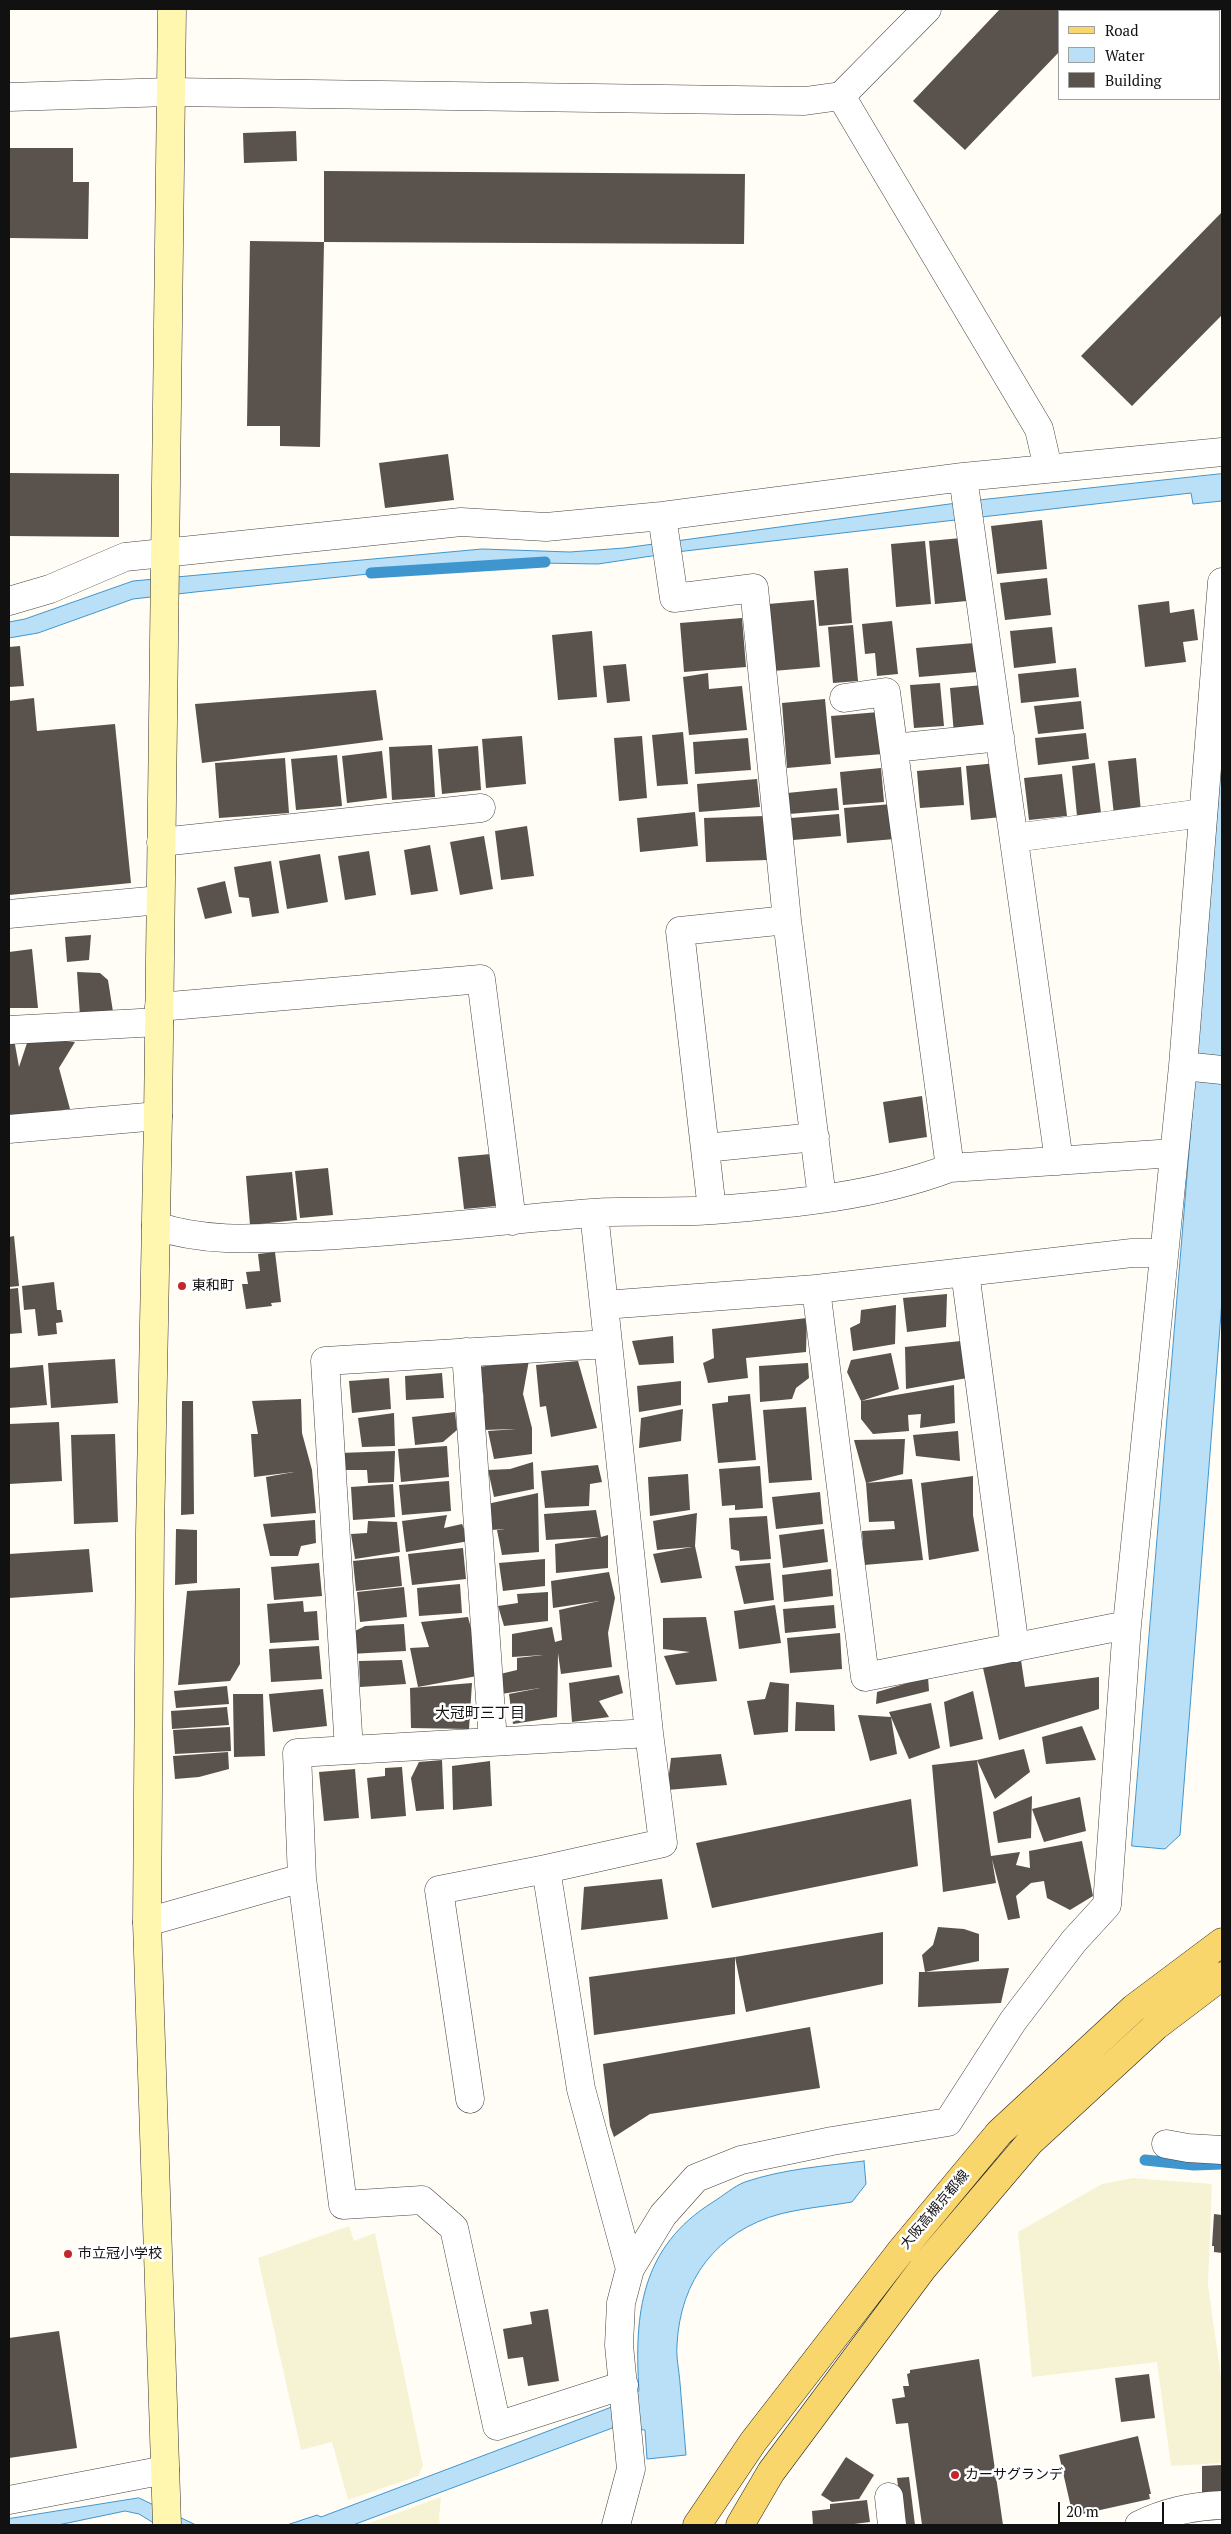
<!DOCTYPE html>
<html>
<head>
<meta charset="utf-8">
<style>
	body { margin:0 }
	#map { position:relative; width:1231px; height:2534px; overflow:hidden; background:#fffdf5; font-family:"PT Serif",serif }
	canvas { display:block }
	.frame { position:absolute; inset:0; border:10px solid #111; pointer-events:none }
	.legend { position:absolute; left:1058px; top:10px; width:162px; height:90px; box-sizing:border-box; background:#fff; border:1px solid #a0a0a0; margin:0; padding:6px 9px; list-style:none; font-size:15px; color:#111 }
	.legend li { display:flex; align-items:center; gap:10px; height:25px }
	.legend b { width:25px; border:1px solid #a0a0a0 }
	.scale { position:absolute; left:1058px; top:2502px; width:106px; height:22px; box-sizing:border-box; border:2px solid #111; border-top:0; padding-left:6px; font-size:15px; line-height:18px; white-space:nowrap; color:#111; -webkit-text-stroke:4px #fff; paint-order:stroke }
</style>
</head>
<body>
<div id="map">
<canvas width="1231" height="2534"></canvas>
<div class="frame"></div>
<ul class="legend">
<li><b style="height:6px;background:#f9d66b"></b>Road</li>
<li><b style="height:14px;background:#b9e0f7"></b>Water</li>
<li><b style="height:14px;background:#5a524d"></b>Building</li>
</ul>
<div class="scale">20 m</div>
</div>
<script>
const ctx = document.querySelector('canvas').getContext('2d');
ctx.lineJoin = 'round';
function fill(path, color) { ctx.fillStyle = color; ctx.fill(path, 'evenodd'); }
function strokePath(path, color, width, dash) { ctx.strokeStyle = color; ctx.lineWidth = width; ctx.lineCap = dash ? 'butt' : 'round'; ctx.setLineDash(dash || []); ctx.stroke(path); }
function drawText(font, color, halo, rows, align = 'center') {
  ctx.font = font + ' "PT Serif","Noto Sans JP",serif'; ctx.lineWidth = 5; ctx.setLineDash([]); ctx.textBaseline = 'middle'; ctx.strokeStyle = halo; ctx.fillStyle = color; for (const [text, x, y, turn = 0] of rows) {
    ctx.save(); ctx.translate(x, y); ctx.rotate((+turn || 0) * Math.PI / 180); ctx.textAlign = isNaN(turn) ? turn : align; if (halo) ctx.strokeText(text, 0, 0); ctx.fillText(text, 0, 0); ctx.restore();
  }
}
fill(new Path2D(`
	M1133,2178L1212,2184L1208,2285L1222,2384V2463L1171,2466L1157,2362L1032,2377L1018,2232L1102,2184Z
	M349,2226L354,2241L375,2233L423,2466L418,2476L348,2500L332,2442L301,2450L258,2258Z
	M441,2497L439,2518L440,2525H364Z`), '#f6f3d4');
const water = new Path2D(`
	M1222,474V501L1193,504L1191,493L685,551L598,564L484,562L195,592L133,599L38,633L9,638V622L25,619L133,581L482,549L570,552L624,548L979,500Z
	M1222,753V1301L1180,1835L1165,1849L1132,1846Z
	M864,2161L866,2184L852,2202C828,2206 804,2208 780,2214C717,2231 680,2280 677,2345C676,2357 679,2370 680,2383C682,2407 684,2431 686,2455L647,2459L645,2430L615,2427L353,2525H287L317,2515L321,2517L609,2408L639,2391C634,2313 641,2247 713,2202C723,2196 734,2186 745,2182C783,2169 825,2166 864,2161Z
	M139,2498L196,2525H157L139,2514L125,2511L58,2525H9V2519Z`);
fill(water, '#b9e0f7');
strokePath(water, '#3f96cf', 1);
strokePath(new Path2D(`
	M371,573L545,562
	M1145,2160L1194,2165L1222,2164`), '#3f96cf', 11);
fill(new Path2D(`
	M1000,9H1100L1097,11H1060V51L965,150L913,101Z
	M296,131L297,161L244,163L243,133Z
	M9,148H73V182H89L88,239L9,238Z
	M324,171L745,174L744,244L324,242L320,447L280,446V426H247L250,241L324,242Z
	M1222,212V315L1132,406L1081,356Z
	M448,454L454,500L385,508L379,463Z
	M9,473L119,474V537L9,536Z
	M1042,520L1047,569L997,574L991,526Z
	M961,538L967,601L935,604L929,541Z
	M925,541L931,604L896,607L891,544Z
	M848,568L852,623L819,626L814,571Z
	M1047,578L1051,615L1005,620L1000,583Z
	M814,600L820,667L773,671L768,604Z
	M1169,601L1170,613L1194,609L1198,640L1183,642L1186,662L1145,667L1138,605Z
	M742,618L746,667L684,672L680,623Z
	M892,621L898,674L877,676L875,653L865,654L862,624Z
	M853,625L858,681L833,683L828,627Z
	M1052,627L1056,663L1014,668L1010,631Z
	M592,631L597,697L558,700L552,635Z
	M974,643L977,672L919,677L916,648Z
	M20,646L24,686L9,687V647Z
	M626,664L630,701L607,703L603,666Z
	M1076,668L1079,697L1021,703L1018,674Z
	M708,673L709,689L742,686L747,730L689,735L683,677Z
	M940,683L944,726L914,728L910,685Z
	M983,685L987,731L954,734L950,688Z
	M376,690L383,740L202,763L195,704Z
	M34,698L37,731L115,724L131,883L9,895V701Z
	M825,699L831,764L787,768L782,703Z
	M1081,701L1084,729L1038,734L1034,706Z
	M879,712L883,754L835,758L831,716Z
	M683,732L688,784L657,786L652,735Z
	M1086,733L1089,759L1038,765L1035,738Z
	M522,736L526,784L486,788L482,739Z
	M642,736L647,798L619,801L614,738Z
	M748,738L751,770L695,774L693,742Z
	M432,745L435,797L392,800L389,747Z
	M478,746L481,790L442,794L438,749Z
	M382,751L387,798L347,803L342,756Z
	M337,755L342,806L296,810L291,759Z
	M285,758L289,813L219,818L215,763Z
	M1136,758L1141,812L1114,815L1108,761Z
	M997,763L1002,817L971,820L966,766Z
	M1095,763L1101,813L1077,816L1072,766Z
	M961,767L964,805L920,808L917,771Z
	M881,768L884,802L843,805L840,772Z
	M1062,774L1067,816L1029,820L1024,778Z
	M757,779L760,807L699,812L697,784Z
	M837,788L839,810L789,814L787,793Z
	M892,804L895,839L847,843L844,808Z
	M695,812L698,846L640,852L637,818Z
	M839,814L841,836L793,840L791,818Z
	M765,816L767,860L706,862L704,818Z
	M527,826L534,876L501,880L495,831Z
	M484,836L493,889L460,895L450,842Z
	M430,845L438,891L411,895L404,850Z
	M369,851L376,895L345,900L338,856Z
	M320,854L328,902L287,909L279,861Z
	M271,861L279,913L252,917L249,898L239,897L234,867Z
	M225,881L232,913L205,919L197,888Z
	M91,935L89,960L67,962L65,937Z
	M32,949L38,1008H9V952Z
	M77,972L100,973L108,980L114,1018L80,1016Z
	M29,1037L75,1042L59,1068L70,1109L9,1117V1039H14L19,1067Z
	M922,1096L927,1137L889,1143L883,1102Z
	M491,1154L497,1206L464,1209L458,1157Z
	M328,1168L333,1215L300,1218L295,1171Z
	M292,1172L297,1220L250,1225L246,1176Z
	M14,1236L19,1286L9,1287V1237Z
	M275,1252L281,1302L271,1303L272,1306L246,1309L242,1284H248L246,1272L260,1271L258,1254Z
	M54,1282L57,1310H61L63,1322L56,1323L57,1334L38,1336L35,1309L24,1310L22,1286Z
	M18,1288L22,1333L9,1334V1289Z
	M947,1294L946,1327L907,1332L903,1298Z
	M896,1305L895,1344L853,1351L850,1328L860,1323L861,1310Z
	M807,1318L806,1352L746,1358L748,1378L708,1383L703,1363L714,1358L712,1329Z
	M673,1336L674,1363L639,1365L632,1341Z
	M961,1341L967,1378L906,1389L905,1347Z
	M891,1353L899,1389L861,1401L847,1372L851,1360Z
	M115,1359L118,1403L51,1408L48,1363Z
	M529,1360L523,1394L532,1428V1454L494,1459L488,1431L516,1429L483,1430L484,1398L479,1367Z
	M578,1361L597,1428L551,1437L546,1406L540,1407L536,1365Z
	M808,1363L809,1378L796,1388L792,1399L760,1402L759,1366Z
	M43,1365L47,1405L9,1408V1368Z
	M442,1373L444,1398L406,1400L405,1376Z
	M389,1378L391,1409L352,1413L349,1381Z
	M681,1381V1405L639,1412L637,1386Z
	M954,1385L955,1423L920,1428L921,1414L908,1415L909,1431L873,1434L861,1419V1401Z
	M750,1394L756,1460L718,1463L712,1404L728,1402V1396Z
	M301,1399L302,1433L312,1470L316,1513L271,1517L266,1477L294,1472L254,1477L251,1434H258L252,1401Z
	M182,1401H193L194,1514L181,1515Z
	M806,1407L812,1480L769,1483L763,1410Z
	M683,1409L681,1441L639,1448L641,1418Z
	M455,1412L457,1430L443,1442L415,1445L412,1417Z
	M394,1413L395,1446L362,1447L358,1418Z
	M59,1422L62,1481L9,1484V1424Z
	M958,1431L960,1461L916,1456L913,1435Z
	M115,1434L118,1522L74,1524L71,1435Z
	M905,1439L903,1474L866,1483L854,1440Z
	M447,1446L449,1477L401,1482L398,1449Z
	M395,1451L394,1482L368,1483L367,1470H343L340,1453Z
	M533,1462L534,1489L494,1497L488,1470L510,1469Z
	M598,1465L602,1482L590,1484L589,1506L545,1508L541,1471Z
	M760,1466L763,1508L735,1510V1505L722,1506L719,1469Z
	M688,1474L690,1510L650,1516L648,1477Z
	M973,1476V1515L979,1551L929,1560L921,1483Z
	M912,1479L923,1560L864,1565L862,1531L895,1529L894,1521L869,1522L866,1483Z
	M449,1481L451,1511L402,1515L399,1485Z
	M393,1484L395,1517L353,1520L351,1487Z
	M820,1492L823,1524L776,1529L772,1497Z
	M538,1493L539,1552L502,1555L497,1530L505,1529L491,1530L487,1504Z
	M596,1510L601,1537L608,1535V1568L556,1573L555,1544L599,1537L546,1540L544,1514Z
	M697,1513L695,1546L702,1578L661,1583L653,1554L692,1547L657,1550L653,1521Z
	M447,1515L444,1528L462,1524L469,1541L406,1552L402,1521Z
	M767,1516L771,1559L740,1561L739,1551L731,1549L729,1518Z
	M315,1520L316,1543L301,1546L298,1556H270L263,1524Z
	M368,1521L397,1522L400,1552L355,1559L351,1534L367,1533Z
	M176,1529L197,1530V1583L175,1585Z
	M824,1529L828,1562L783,1568L779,1535Z
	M463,1548L466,1579L412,1585L408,1554Z
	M89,1549L93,1592L9,1598V1554Z
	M399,1556L402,1586L356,1591L353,1561Z
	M545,1559V1586L503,1591L499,1563Z
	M319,1563L322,1596L274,1600L271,1567Z
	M770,1563L774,1600L744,1604L735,1566Z
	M831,1569L833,1596L784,1602L782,1575Z
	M609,1572L615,1598L608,1633L612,1667L561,1674L558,1653L557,1717L513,1724L509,1694L540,1688L501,1694L496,1675L517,1670V1658L543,1655L512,1657V1634L552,1627L555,1642L562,1640L559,1610L599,1601L553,1608L551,1581Z
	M460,1584L462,1613L419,1616L417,1588Z
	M404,1587L407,1617L360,1622L357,1592Z
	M240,1588V1664L230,1681L178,1685L187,1591Z
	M548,1592V1621L504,1626L498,1606L518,1603L517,1594Z
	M303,1601L304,1612L317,1611L319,1640L270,1643L267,1604Z
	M775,1605L781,1643L739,1649L734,1611Z
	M834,1605L836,1628L785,1633L783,1609Z
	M468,1617L475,1643L477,1676L418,1687L410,1648L429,1647L421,1622Z
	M706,1617L717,1681L676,1685L664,1656L690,1652L663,1649V1618Z
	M404,1624L406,1651L350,1654L349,1634L365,1626Z
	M840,1633L842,1669L790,1673L787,1638Z
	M319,1646L322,1679L271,1682L269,1649Z
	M402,1660L406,1684L360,1687L359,1661Z
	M1021,1660L1025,1687L1099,1677V1709L999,1740L983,1668Z
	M619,1675L623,1693L599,1701L609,1717L572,1722L569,1683Z
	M928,1677L929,1691L876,1704L877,1692Z
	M770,1682L789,1684L788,1732L754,1735L747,1701L765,1699Z
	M472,1683L469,1729L411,1728L410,1688Z
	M227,1686L229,1704L176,1708L174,1691Z
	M323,1689L327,1726L273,1732L269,1694Z
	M973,1691L983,1739L950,1747L944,1702Z
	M233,1694H263L265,1756L234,1757Z
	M796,1702L834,1705L835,1731H795Z
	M931,1703L940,1748L909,1759L891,1717L897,1754L870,1761L858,1715L891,1717L889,1712Z
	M227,1707L229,1725L172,1729L171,1711Z
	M1082,1726L1096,1760L1046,1764L1042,1737Z
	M230,1727L231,1751L175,1754L173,1730Z
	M1024,1749L1030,1772L995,1799L977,1760L991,1856L1020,1852L1016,1865L1030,1868L1029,1851L1082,1841L1093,1896L1070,1910L1047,1898L1044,1881L1031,1883L1016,1896L1020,1918L1008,1920L992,1859L996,1883L943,1892L932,1765L977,1760Z
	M228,1752L229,1769L199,1777L175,1779L173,1756Z
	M721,1754L727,1785L667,1790L671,1758Z
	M442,1760L444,1809L416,1811L411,1778L419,1762Z
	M490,1761L492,1806L453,1810L452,1766Z
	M402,1767L406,1816L371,1819L367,1778L385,1776V1768Z
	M355,1769L359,1818L324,1821L319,1772Z
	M1032,1796L1031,1838L998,1843L993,1812Z
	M1080,1797L1086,1831L1044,1842L1032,1809Z
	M911,1799L918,1866L712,1908L696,1843Z
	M662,1879L668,1919L581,1930L584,1887Z
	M938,1927L964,1929L979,1934V1961L925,1972L1009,1968L1001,2003L918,2007L919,1972H925L922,1955L933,1945Z
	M883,1932V1984L746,2012L735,1957V2014L594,2035L589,1977L735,1957Z
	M810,2027L820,2088L650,2114L614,2137L610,2126L603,2064Z
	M1214,2214L1222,2215V2253L1214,2252V2246H1212Z
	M548,2309L559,2381L528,2386L523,2357L508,2359L503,2329L532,2324L530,2312Z
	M59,2331L77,2448L9,2458V2338Z
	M979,2359L1003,2525H922L908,2423L896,2424L892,2399L905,2397L903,2386H909L907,2374L910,2373V2370Z
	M1149,2374L1155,2418L1121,2422L1115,2378Z
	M1138,2436L1151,2494H1149L1150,2499L1073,2516L1059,2455Z
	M846,2457L874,2475L859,2499L832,2502L821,2495Z
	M1222,2465V2494L1202,2495V2466Z
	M909,2477L915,2525H903L897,2478Z
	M867,2500L870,2522L846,2525H813L812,2511L830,2509V2504Z`), '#5a524d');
const street = new Path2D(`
	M841,96L1039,429L1048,468
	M9,97L170,92L805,101L841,96L927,9
	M963,477L1059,1161
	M662,516L674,598L754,588L787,920L822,1198
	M9,601L50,589L125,557L461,522L546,527L662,516L963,477L1222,452
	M844,698L886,692L950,1168
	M894,748L1000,737
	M1014,838L1203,813
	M161,842L481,808
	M9,914L160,900
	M159,1007L481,979L512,1221
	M9,1030L159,1022
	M1183,1066L1222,1070
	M9,1129L158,1116
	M705,1148L815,1137
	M712,1210L680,931L787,920
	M594,1213L604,1305
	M156,1226C210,1244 264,1238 320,1236C411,1231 501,1220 592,1213C632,1210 673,1213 713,1210C792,1204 876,1196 950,1168L1174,1153
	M965,1272L1015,1648
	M816,1289L865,1677L1127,1625
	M466,1352L493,1742
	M649,1733L604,1305L816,1289L1132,1253H1164
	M349,1750L325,1361L608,1344
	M302,1878L297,1753L649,1733L663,1843L546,1869L581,2089L630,2269
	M147,1922L302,1878L343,2205L422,2200L454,2228L497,2426L624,2385
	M470,2099L439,1890L546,1869
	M1166,2144L1188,2148L1222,2150
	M889,2497L892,2525
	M9,2500L165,2470
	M616,2525L631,2469L619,2345L621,2303L630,2269L663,2215L696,2178L741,2160L832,2141L948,2122L1013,2021L1074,1941L1107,1905L1127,1625L1183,1066L1222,582
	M1139,2525C1165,2512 1193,2506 1222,2505`);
const secondary = new Path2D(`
	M167,2525L147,1922L150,1531L158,1116L172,9`);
const primary = new Path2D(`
	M697,2525L753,2442L900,2252L999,2133L1134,2008L1222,1942
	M740,2525L771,2472L923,2268L1030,2142L1156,2026L1222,1976`);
strokePath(street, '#444', 29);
strokePath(secondary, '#333', 29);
strokePath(primary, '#222', 29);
strokePath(street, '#fff', 28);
strokePath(secondary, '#fff6b0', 28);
strokePath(primary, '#f9d66b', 28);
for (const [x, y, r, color] of [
	[182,1286,5,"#c4262e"],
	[68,2254,5,"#c4262e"],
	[955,2475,5,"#c4262e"]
]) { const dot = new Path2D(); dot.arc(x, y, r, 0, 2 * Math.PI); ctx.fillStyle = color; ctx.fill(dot); strokePath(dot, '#fff', 2); }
drawText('14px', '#111', '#fff', [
	["東和町",192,1286],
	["市立冠小学校",78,2254],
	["カーサグランデ",965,2475]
], 'left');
drawText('14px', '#111', '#fff', [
	["大阪高槻京都線",935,2210,-50]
]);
drawText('15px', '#111', '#fff', [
	["大冠町三丁目",480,1714]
]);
</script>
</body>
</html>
